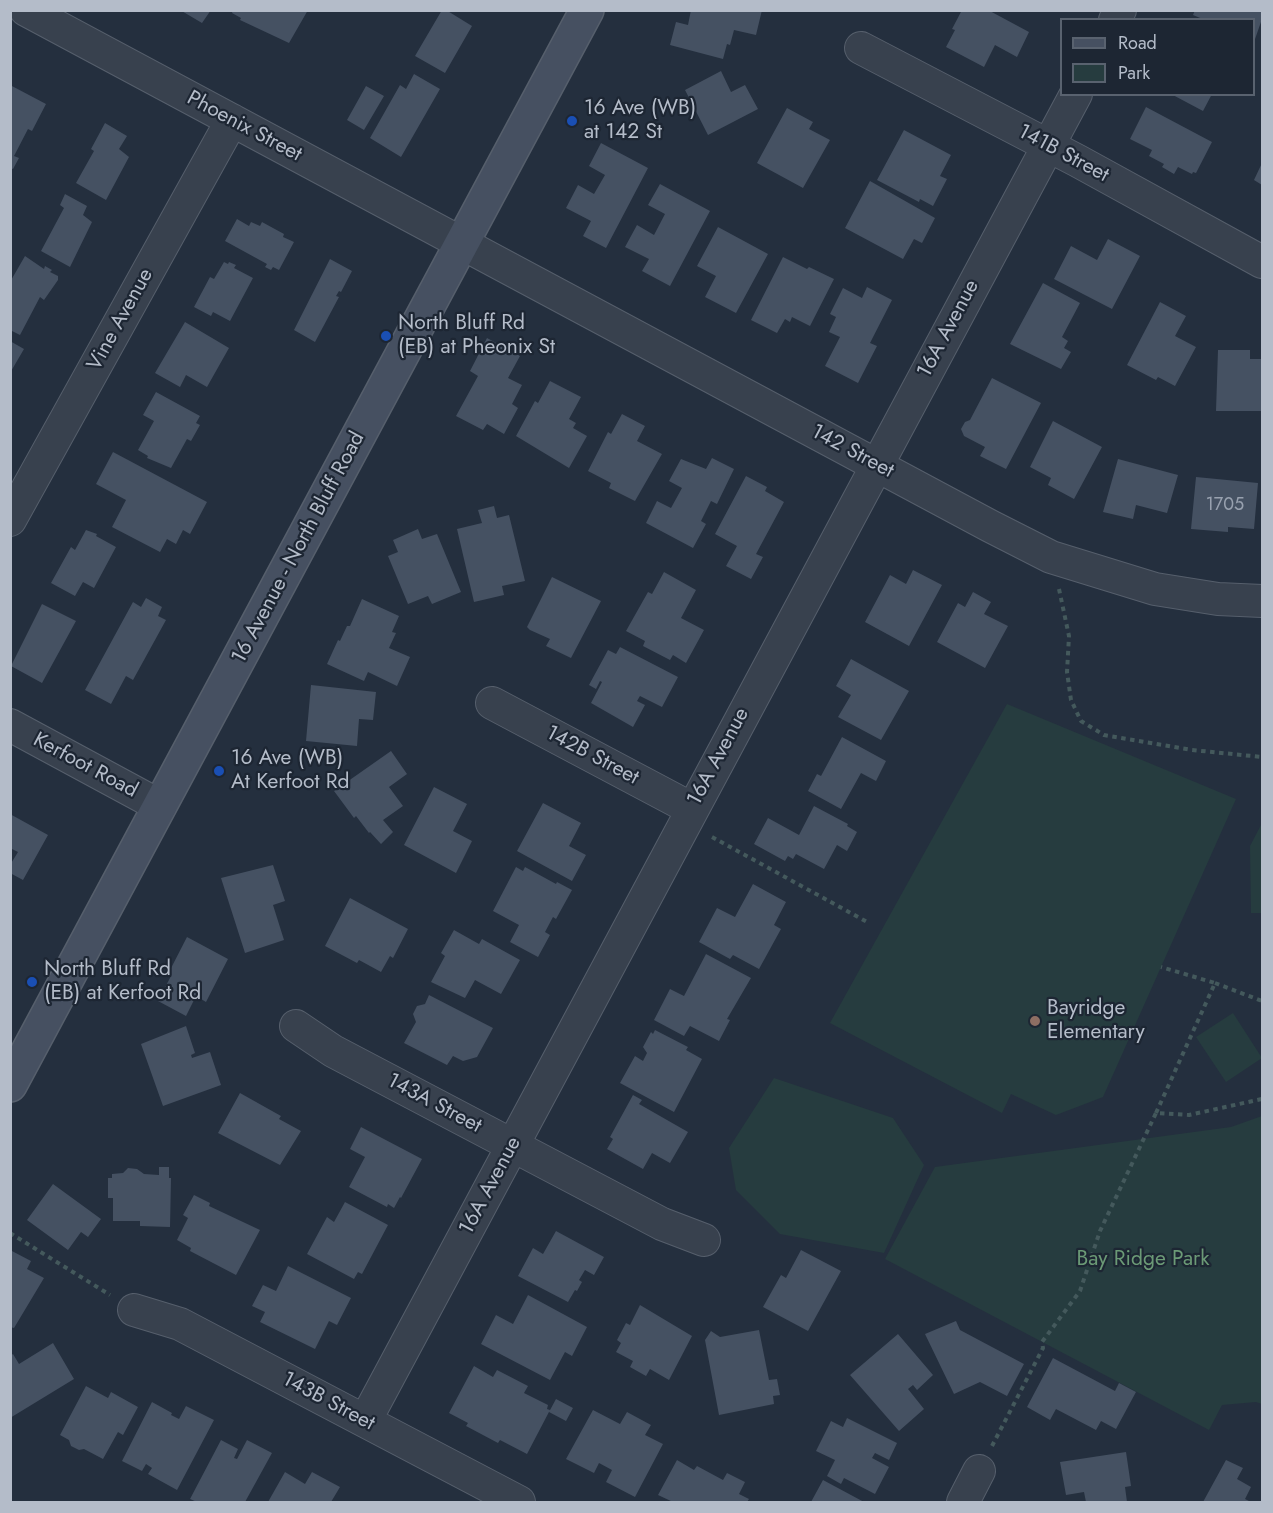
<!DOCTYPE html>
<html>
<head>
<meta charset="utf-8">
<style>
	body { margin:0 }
	#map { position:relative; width:1273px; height:1513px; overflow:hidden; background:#242f3e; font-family:Jost,sans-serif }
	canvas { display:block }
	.frame { position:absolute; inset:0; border:12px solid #b4bcc9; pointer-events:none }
	.legend { position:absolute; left:1060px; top:18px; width:195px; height:78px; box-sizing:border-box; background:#1d2633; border:2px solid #59626f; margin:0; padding:8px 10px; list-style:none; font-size:18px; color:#b4bcc9 }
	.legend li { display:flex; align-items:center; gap:12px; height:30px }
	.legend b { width:30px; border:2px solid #59626f }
</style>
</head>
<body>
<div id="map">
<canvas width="1273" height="1513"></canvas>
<div class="frame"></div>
<ul class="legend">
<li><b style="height:8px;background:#465061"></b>Road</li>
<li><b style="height:16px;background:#263c3f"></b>Park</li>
</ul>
</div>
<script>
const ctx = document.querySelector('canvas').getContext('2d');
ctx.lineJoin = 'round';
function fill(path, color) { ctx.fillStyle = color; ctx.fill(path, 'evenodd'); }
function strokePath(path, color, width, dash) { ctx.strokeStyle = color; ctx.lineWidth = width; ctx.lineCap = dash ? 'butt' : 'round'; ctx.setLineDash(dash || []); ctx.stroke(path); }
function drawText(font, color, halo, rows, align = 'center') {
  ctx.font = font + ' Jost,sans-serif'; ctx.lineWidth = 4.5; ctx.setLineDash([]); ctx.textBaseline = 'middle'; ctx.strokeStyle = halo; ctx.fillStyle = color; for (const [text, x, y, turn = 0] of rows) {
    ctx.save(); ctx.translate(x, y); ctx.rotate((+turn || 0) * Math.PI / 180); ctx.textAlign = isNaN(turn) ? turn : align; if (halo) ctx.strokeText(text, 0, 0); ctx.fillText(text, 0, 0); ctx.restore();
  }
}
fill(new Path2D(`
	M1007,704L1236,799L1103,1097L1056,1115L1011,1094L1002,1113L830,1023Z
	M1262,823V913H1251L1250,846Z
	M1233,1013L1262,1058L1226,1082L1196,1037Z
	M774,1078L893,1118L924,1165L884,1253L780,1234L736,1190L729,1148Z
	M1262,1116V1404L1256,1402L1222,1405L1209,1430L885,1259L935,1167L1231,1127Z`), '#263c3f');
fill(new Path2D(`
	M180,10H211L202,23Z
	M233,10H308L289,43L240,20L241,18L232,13Z
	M442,10H446L472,26L445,73L415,56Z
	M691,10H762L756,35L734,30L730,45L727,44L723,59L670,45L676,22L688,25Z
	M962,10H988L1029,32L1017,57L995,45L984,67L946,47L955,30L952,29Z
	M1195,10H1262V19L1254,42V20H1205L1193,15Z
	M721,71L731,92L745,85L758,109L708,135L685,90Z
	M414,74L440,89L401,157L370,138L400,85L406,89Z
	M10,85L46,104L32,131L28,129L14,156L19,158L13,169L10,168Z
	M366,86L384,96L364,130L347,120Z
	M1171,94H1212L1203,111Z
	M1146,107L1212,142L1196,173L1193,172L1192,174L1178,167L1174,174L1162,167L1164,164L1149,156L1152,150L1130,139Z
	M787,108L813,122L809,129L830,140L803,188L757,163Z
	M105,123L127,136L119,149L129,157L106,200L76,183L94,151L91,149Z
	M904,130L951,155L940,176L947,179L933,206L920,199L919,202L877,180Z
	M601,143L648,168L606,248L583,236L591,221L566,208L578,185L594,194L605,175L589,166Z
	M1262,163V185L1254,180Z
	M870,181L935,218L922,243L914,239L903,259L845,228Z
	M660,184L710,211L670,286L642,271L649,259L625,247L637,225L654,235L665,214L648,205Z
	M65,194L87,206L83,215L92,222L70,267L41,251L64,208L60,205Z
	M237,219L249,226L251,222L260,226L262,222L284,234L283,237L294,242L279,270L273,267L271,270L265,267L267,264L225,241Z
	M718,227L768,254L736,313L705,297L716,276L697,266Z
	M1108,239L1140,256L1112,309L1054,279L1071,246L1097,260Z
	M25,256L44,269L45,266L52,270L50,272L58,276V280L44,300L40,297L20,335L10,330V282Z
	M783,257L807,269L809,267L834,279L810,326L792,317L790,322L785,319L777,333L751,320Z
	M330,259L352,271L341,292L339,291L336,296L339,297L315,342L294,330Z
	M224,262L228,264L229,262L236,265L234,268L253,278L230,321L213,312L211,316L194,307L210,277L214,279Z
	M1043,283L1080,303L1062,337L1068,341L1064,348L1071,352L1061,369L1010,344Z
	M867,287L892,300L870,343L877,346L858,383L825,366L840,337L829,332L836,317L830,314L843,288L862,298Z
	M1160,302L1186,316L1175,336L1196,347L1175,386L1158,377L1156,380L1127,365Z
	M185,322L229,348L207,387L186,375L180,387L155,373Z
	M487,338L520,356L508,378L522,385L512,404L518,408L504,434L487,424L483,430L456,416L478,376L470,371Z
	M10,341L24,349L10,373Z
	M1218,350H1250V359H1262V411H1216Z
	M992,378L1041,403L1006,469L980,456L985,447L964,436L961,429L965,422L970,420Z
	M550,381L581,397L569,419L576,423L573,428L587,436L569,468L516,436L535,401L538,403Z
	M156,392L200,416L196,423L200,425L191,441L187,439L171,468L147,458L148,456L138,450L154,421L143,415Z
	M622,414L645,426L637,441L662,454L635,501L609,488L611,483L588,471L608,432L611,434Z
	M1053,421L1102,447L1074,499L1048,485L1051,478L1030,467Z
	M113,452L207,502L190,534L183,530L176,544L167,539L160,552L112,527L126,500L96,484Z
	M712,458L734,469L717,504L711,501L701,521L706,524L693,548L646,523L657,501L671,508L682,488L669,481L681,459L706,469Z
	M1118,459L1178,475L1167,513L1136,505L1133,519L1103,512Z
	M746,476L767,487L765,491L784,502L756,554L763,557L751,579L726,566L737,546L715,534Z
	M1196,477L1258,483L1254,529L1228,527V532L1191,529Z
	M494,506L497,518L509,515L525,581L502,586L504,595L474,602L457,529L482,523L478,510Z
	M418,529L422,539L437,534L461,592L432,604L428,596L408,604L388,556L398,552L393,540Z
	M86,530L97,534L96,536L116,547L94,588L83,582L75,596L51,583L71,547L75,550Z
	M913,570L942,585L909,646L865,622L890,575L906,584Z
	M664,572L696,590L681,618L704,630L686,663L673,655L670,660L643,646L645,641L626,631L648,592L652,594Z
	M552,577L601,601L571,658L546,646L550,639L530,630L527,627Z
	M973,592L991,602L984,614L1008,626L985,668L937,642L958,603L965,607Z
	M146,598L162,607L158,616L166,620L133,680L126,676L111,704L85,690L133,602L141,607Z
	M362,599L399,616L392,632L396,633L389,648L410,657L397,686L368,672L364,681L327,664L338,640L340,641L347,626H350Z
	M42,604L76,621L42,683L11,666Z
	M620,647L678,677L662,707L640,696L637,701L645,705L633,727L591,703L602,682L600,681L596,689L589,685L608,650L616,654Z
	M851,659L909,691L881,740L838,717L851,695L836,686Z
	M311,685L376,692L373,720L359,719L357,746L306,741Z
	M842,737L886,761L876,781L861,773L841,809L808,791L817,774L821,776Z
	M391,751L407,774L389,787L403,806L383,820L393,832L381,844L370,832L369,833L356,816L354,818L334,791Z
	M434,787L467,804L453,831L472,841L456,873L404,845Z
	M543,803L581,823L569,846L586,855L572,881L517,851Z
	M814,806L848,824L847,826L857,832L847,851L837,845L824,869L796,854L793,859L788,856L785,861L754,844L768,818L799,835Z
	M10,814L48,835L23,880L10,873V865L18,852L10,848Z
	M273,865L285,901L273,905L284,940L245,953L221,878Z
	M516,867L523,871L525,867L556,884L557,882L572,890L556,919L553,917L545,932L550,935L538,957L510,942L519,925L493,911Z
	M753,884L786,902L774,925L781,929L759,969L733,955L730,959L699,942L717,908L735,917Z
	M350,898L408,929L393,958L390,956L381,972L359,960L357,963L325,946Z
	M454,930L479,944L482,939L520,960L501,994L475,980L465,998L431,982L445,956L441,953Z
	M187,937L228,959L206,1002L196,996L186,1016L158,1001L171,976L168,974Z
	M706,954L751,978L727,1019L730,1020L719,1041L690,1026L684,1036L654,1020L670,989L684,996Z
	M429,995L493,1028L477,1057L463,1061L453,1056L447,1065L404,1043L416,1022L413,1014L417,1006L425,1004Z
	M186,1026L195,1053L191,1055L192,1058L210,1052L221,1085L163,1106L141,1044Z
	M655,1030L688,1047L686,1050L702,1059L674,1112L620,1083L635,1056L643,1061L647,1053L643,1047L651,1032L653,1034Z
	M240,1093L281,1116L279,1119L301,1131L280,1165L218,1133Z
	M633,1095L642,1100L639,1104L688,1132L670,1163L652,1153L643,1169L607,1149L613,1139L610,1137Z
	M361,1127L422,1159L401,1198L400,1197L394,1208L388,1204L387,1207L349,1187L365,1157L350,1149Z
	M159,1167H169V1178H171L170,1227L140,1226V1221H113V1198H108V1178H112V1174L123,1173L128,1168L137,1169L144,1174L159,1175Z
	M53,1184L101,1219L88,1237L81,1232L68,1250L27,1220Z
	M194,1195L210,1203L209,1206L260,1230L236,1275L190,1251L191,1248L177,1240L188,1218L183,1215Z
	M345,1202L388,1225L362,1274L358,1272L354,1279L307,1254L327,1217L334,1222Z
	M556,1231L604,1257L594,1275L585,1270L579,1280L582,1282L577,1291L575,1290L568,1302L518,1276L533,1248L543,1254Z
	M10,1250L31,1261L27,1269L44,1278L14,1328L10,1327Z
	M801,1250L841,1271L808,1331L763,1307L781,1275L786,1278Z
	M288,1266L351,1298L337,1325L329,1321L315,1349L260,1322L265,1312L252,1306L263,1285L276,1291Z
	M528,1295L587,1327L572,1356L565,1352L550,1380L481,1344L496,1315L513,1324Z
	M640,1305L692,1336L669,1380L650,1369L646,1376L630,1367L633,1361L616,1352L621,1343L617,1340L626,1323L630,1325Z
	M956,1321L960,1330L1024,1364L1007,1396L980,1382L954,1394L925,1334Z
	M759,1330L769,1380L777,1379L780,1395L773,1396L774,1404L719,1415L705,1340L711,1331L720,1337Z
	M898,1334L933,1375L917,1390L913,1385L908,1389L924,1409L899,1431L850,1375Z
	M53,1343L74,1379L10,1418V1356L13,1354L19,1364Z
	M1053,1358L1115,1391L1119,1383L1136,1392L1116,1429L1101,1421L1096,1430L1056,1409L1050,1420L1027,1407Z
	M474,1366L493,1377L497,1370L528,1386L524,1393L548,1405L547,1409L550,1410L527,1454L500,1440L498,1443L466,1426L468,1423L449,1413Z
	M86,1386L108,1398L111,1392L138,1407L123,1435L118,1432L103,1459L84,1449L79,1450L71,1446L69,1440L60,1435Z
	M556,1399L573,1408L566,1421L549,1412Z
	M152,1402L172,1413L171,1415L179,1419L186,1406L214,1420L177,1490L148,1474L152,1468L146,1464L142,1471L122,1461Z
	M593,1410L620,1424L627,1412L651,1425L645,1435L663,1444L635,1497L606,1482L612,1470L599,1463L594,1473L566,1459Z
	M847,1418L897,1443L889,1460L875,1453L872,1458L889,1467L875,1494L844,1478L841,1484L827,1476L835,1460L816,1451L831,1421L843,1427Z
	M221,1440L238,1449L234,1458L237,1459L247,1440L272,1453L245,1502H197L190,1499Z
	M1126,1452L1131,1486L1125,1487L1127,1502H1086L1084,1492L1066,1495L1060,1462Z
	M677,1460L694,1470L697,1466L723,1480L727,1473L745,1482L739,1494L749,1499L747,1502H673L658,1495Z
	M1226,1460L1243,1468L1237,1479L1251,1487L1245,1499L1251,1502H1203Z
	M285,1472L305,1484L312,1472L340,1487L331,1502H268Z
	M823,1480L864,1502H811Z`), '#455162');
const minor = new Path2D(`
	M26,10L990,526L1051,557L1155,589L1218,599L1262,601
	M1115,20L1120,10
	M861,48L1078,161L1262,262
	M10,520L232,120
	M492,703L692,809
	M10,725L160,806
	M296,1026L333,1051L662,1224L704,1240
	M134,1310L180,1324L519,1502
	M365,1421L1076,94
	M963,1502L979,1471`);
const secondary = new Path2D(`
	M10,1085L587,10`);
strokePath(minor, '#565f6c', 34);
strokePath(secondary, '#565f6c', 36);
strokePath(new Path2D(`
	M1059,589L1069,636L1067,672L1071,700L1081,721L1104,735L1192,750L1262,757
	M712,837L869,923
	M1215,983L1262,1001
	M1156,1113L1215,983L1161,967
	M10,1233L110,1295
	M992,1446L1043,1348L1042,1342L1080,1291L1100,1231L1156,1113L1189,1115L1262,1099`), '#44595c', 4, [4.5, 4.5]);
strokePath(minor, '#38414e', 32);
strokePath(secondary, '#465061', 33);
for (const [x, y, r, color] of [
	[572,121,6,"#1a4fb4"],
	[386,336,6,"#1a4fb4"],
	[219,771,6,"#1a4fb4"],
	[32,982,6,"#1a4fb4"],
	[1035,1021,6,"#8d6e63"]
]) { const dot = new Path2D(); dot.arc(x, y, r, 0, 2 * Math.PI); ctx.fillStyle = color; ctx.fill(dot); strokePath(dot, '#1d2633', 2); }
drawText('18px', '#98a1af', null, [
	["1705",1225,506]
]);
drawText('21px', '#b4bcc9', '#1d2633', [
	["16 Ave (WB)",584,109],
	["at 142 St",584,133],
	["North Bluff Rd",398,324],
	["(EB) at Pheonix St",398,348],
	["16 Ave (WB)",231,759],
	["At Kerfoot Rd",231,783],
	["North Bluff Rd",44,970],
	["(EB) at Kerfoot Rd",44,994],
	["Bayridge",1047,1009],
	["Elementary",1047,1033]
], 'left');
drawText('21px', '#b4bcc9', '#1d2633', [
	["Phoenix Street",244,127,28],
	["141B Street",1063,154,28],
	["Vine Avenue",121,320,-61],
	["16A Avenue",949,329,-62],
	["142 Street",852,452,28],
	["16 Avenue - North Bluff Road",299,548,-62],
	["142B Street",592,756,28],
	["16A Avenue",719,757,-62],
	["Kerfoot Road",85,766,28],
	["143A Street",434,1104,28],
	["16A Avenue",491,1186,-62],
	["143B Street",328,1402,28]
]);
drawText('21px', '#6b9a76', '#1d2633', [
	["Bay Ridge Park",1143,1260]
]);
</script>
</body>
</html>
